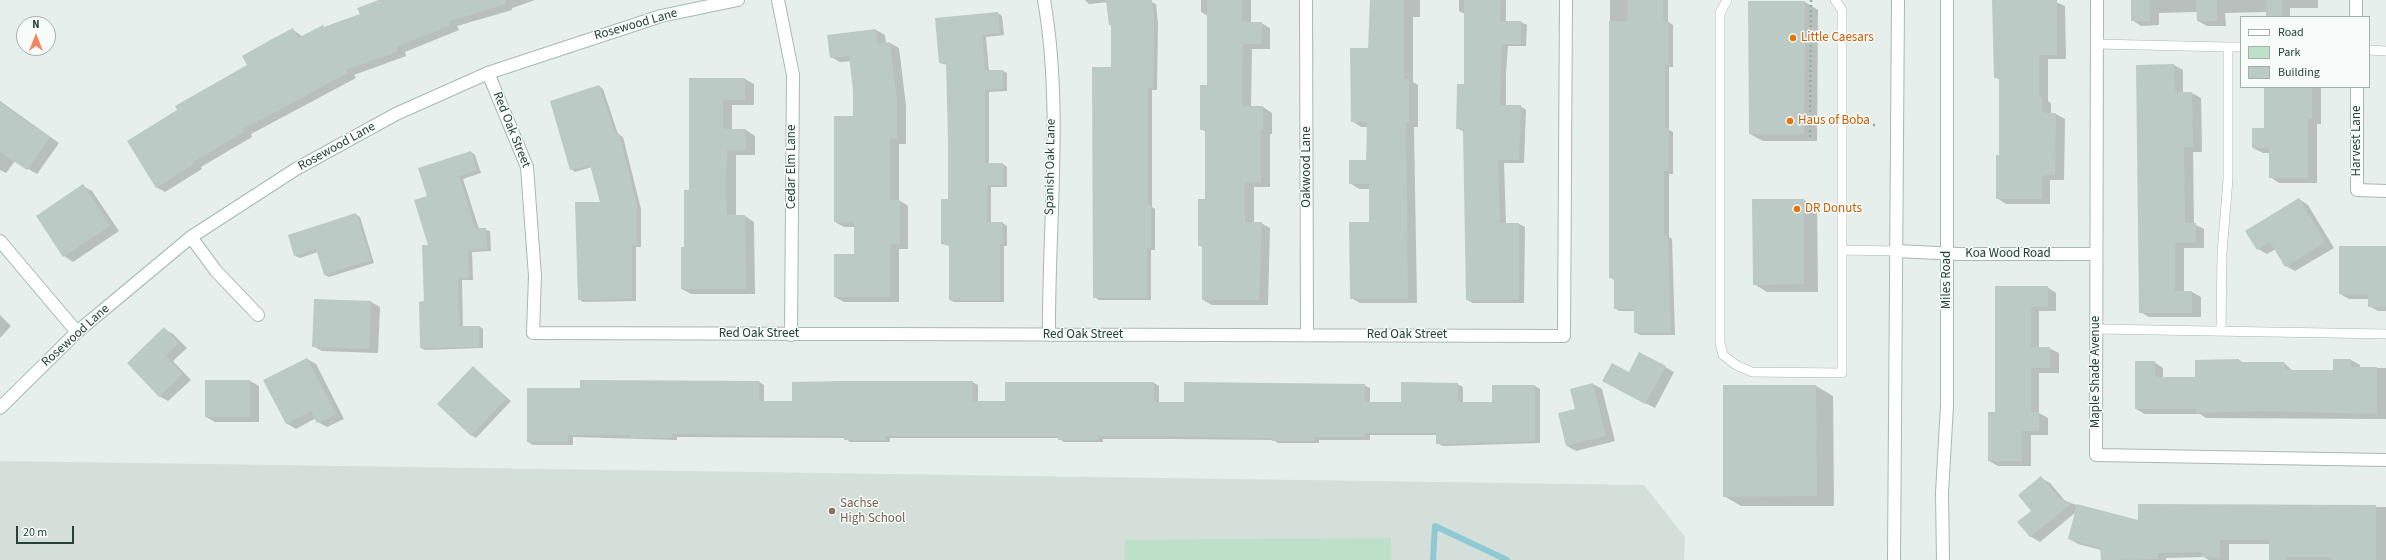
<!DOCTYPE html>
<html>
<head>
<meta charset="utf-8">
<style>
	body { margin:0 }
	#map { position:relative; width:2386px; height:560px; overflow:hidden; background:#e6efeb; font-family:"Source Sans 3",sans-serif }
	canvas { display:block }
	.legend { position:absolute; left:2240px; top:16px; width:130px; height:72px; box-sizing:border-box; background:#f7fbf9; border:1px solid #a3b1ad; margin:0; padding:5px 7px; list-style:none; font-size:12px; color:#24423a }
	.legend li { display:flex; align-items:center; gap:8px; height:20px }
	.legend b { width:20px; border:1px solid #a3b1ad }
	.north { position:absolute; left:16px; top:16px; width:40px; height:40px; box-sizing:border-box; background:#f7fbf9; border:1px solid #a3b1ad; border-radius:50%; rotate:0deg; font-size:11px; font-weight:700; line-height:16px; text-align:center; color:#24423a }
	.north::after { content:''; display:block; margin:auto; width:14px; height:18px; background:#f4845f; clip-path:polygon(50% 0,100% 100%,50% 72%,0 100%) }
	.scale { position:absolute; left:16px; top:526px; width:58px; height:18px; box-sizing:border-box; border:2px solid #24423a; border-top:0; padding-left:5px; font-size:12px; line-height:14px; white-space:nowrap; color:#24423a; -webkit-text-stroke:3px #f7fbf9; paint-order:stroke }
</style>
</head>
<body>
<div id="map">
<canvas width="2386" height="560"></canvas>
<ul class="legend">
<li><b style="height:5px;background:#fff"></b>Road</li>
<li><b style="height:11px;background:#bfe0c8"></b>Park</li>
<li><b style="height:11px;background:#bbcac4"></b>Building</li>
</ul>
<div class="north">N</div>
<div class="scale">20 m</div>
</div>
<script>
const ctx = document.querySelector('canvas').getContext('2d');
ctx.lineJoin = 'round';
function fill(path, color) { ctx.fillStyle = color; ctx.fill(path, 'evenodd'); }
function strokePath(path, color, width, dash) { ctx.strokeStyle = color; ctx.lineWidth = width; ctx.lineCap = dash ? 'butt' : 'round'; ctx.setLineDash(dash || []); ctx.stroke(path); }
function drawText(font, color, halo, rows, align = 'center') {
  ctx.font = font + ' "Source Sans 3",sans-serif'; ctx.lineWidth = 3; ctx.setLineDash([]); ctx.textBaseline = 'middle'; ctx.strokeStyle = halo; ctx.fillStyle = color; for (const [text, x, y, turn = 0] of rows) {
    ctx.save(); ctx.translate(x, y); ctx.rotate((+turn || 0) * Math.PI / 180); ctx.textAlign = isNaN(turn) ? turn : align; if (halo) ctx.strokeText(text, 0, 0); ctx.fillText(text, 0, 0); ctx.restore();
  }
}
fill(new Path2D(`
	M0,461L1644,485L1685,537L1684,560H0Z`), '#d4dfda');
fill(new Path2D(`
	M1391,538V560H1125V540Z`), '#bfe0c8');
fill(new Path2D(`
	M381,0H535L512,8V10L457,26L459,30L405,52L406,56L354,75L356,78L251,134L252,137L201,167L202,169L165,192L156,187L248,65L292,29L303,37L361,14Z
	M1085,0H1145L1156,4L1158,24L1157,90H1152V207L1155,209V250H1151V300H1099L1094,297L1112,68V26L1109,24L1108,2L1089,4Z
	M1201,0H1251V23H1261L1270,28V49H1252L1251,107H1263L1272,113V134H1270V187H1254V223H1261L1270,228L1268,305H1212L1203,300V248L1199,245L1206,200V132L1201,129L1208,86V16L1201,12Z
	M1371,0H1420V17H1413V82L1418,85V127H1414L1417,303H1360L1351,298L1370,223V189H1359L1350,183L1367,161L1368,127H1361L1352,121L1369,48Z
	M1459,0H1506V22H1521L1527,25L1526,46H1508L1506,72V106H1520L1526,110L1524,163H1504L1506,224H1519L1525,227L1524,303H1473L1467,300L1464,132L1457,128L1465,86V14L1459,11Z
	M1610,0H1668V22L1673,25V67H1669V130L1673,132V174H1669V237L1672,239L1675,335H1640L1635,332V311H1619L1615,308V280L1610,278Z
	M1994,0H2051L2065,6L2066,59H2048V101L2051,103V114H2056L2065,119L2064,180H2050V204H2006L1997,198L2000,156V80L1995,77Z
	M2132,0H2318V8H2290V17H2267V12L2225,13L2226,26H2207L2198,21L2197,12L2159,13V25L2141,26L2132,20Z
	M1749,2H1805L1818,10L1817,141H1763L1750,134Z
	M998,13L1002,16L1004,35L986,37L989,71H1003L1007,73V91L989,92V164H1003L1007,167V187H991V223H1003L1007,226V246H1004V302H954L950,300V246L942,244L949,200V139L947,65L940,63Z
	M876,30L885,35L886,44L890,43L899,48L906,106V144H899V200L908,206V249H899V302H844L835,297L855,255V227H844L835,222L854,117V91L851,61L840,62L831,57Z
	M2174,65L2183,70V93H2192L2201,98L2202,152H2193L2194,224L2204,229V248H2184V292H2192L2201,297V317H2149L2140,312Z
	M690,79H745L754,84V105H732V130H746L755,136V155H736V216H745L754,222L755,294H691L682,289L690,191Z
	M599,86L603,89L618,134L623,137L641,209V247H636V301L583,302L579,299L601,203L592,167L575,172L571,169Z
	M2265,87H2321V124H2317V183H2279L2270,177V153H2263L2253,148L2265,129Z
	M0,101L59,143L37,174L15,161L6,173L0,170Z
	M471,152L475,155L481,173L463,179L479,229L490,231L491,251L472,252L473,280H462L463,327L479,326L483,329V348L425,350L421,348L429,246L428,196Z
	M83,186L92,191L119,231L73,262L64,256Z
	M2299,199L2308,205L2334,248L2295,271L2286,266L2276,249L2267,254L2258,249Z
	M1804,200L1817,207L1818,292H1767L1754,284Z
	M355,214L360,217L374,263L329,277L325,275L318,252L300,258L295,256Z
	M2386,247V311H2378L2369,306V299H2349L2340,294Z
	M1996,287H2047L2056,293V311H2039V348H2049L2059,353V373H2039V413L2048,418V435H2031V466H1998L1989,461L1996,413Z
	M371,302L380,307L378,353L322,351L313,346Z
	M0,315L11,326L0,338Z
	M164,329L173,334L187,348L173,361L191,380L168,401L159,396Z
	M1640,353L1674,372L1655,408L1612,386L1629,373Z
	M307,359L316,364L344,419L327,427L318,422L316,418L296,429L286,423Z
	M2239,360L2244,363H2284L2293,371H2334L2351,360L2360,365V368H2386V419L2206,418L2200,414H2145L2136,409L2154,362L2163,368V378H2196V361Z
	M473,368L511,401L476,438L471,435Z
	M250,381L259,386V422H215L206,417Z
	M759,382L764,385V402H793L972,382L978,385V402H1006L1154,383L1159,386V403H1185L1364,385L1370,388V403H1402L1457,384L1463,387V403H1493L1535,386L1540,389V443L1443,446L1437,443V435H1370V440H1319V443H1278L1273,440L1170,439H1103V442H1064L1058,438H890V442H850L845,438L677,437V440L573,437V445H533L528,442L581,389Z
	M1593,384L1602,389L1615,441L1576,451L1567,446L1576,410Z
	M1724,386H1816L1833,396L1834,506H1741L1724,496Z
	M2041,478L2050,483L2066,502L2139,521V505L2386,507V560H2270V544H2229V560H2209L2204,557L2166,558V560H2102L2101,550L2078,544L2069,539L2076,512L2040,542L2030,536L2032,511Z`), '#0003');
strokePath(new Path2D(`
	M1433,560L1435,526L1507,560`), '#8ec9d4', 6);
fill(new Path2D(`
	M379,0H506V4L449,21L450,25L397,47L398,51L346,70L348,73L243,129L244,132L193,162L194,164L156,188L127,141L177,110L175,106L247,65L242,56L272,39L293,28L298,38L323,25L324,27L360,14L357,8Z
	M1106,0H1152L1154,21L1153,88H1148V205H1151V248H1147V298H1093L1092,67H1111V25H1109Z
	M1207,0H1242V22H1262V44H1243L1242,69V106H1263V130H1261V182H1245V222H1262L1259,300H1202V246H1198V199H1205V130H1200V85H1207Z
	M1370,0H1404V79H1409V122H1406L1408,299H1350L1349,222H1369V184H1349V160H1366L1367,122H1351L1350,48H1368Z
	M1464,0H1501L1500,21H1521V44H1502L1501,69L1500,105H1521L1519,160H1498L1500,223H1519V300H1466L1463,129H1456L1457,84H1464Z
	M1627,0H1663V21H1669V65H1665V128H1669V171H1664V236H1668L1671,333H1634V309H1614V278H1609V21H1627Z
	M1992,0H2057V55H2039V97H2042V113H2056L2055,175H2042V199H1996V155H1999V78H1994Z
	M2131,0H2150V21H2131Z
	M2196,0H2217V21H2197Z
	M2266,0H2282V17H2266Z
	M1748,1H1805L1804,134H1749Z
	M998,12L1000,33L982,35L985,70H1003V89L985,90V163H1003V185H987V222H1003V244H1000V300H949V244H941V199H948V139L946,63H939L935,18Z
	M876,29L877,44L890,42L897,101V139H890V200H900V244H890V297H834V254H854V222H834V116H853V91L849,56L830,58L827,35Z
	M2174,64L2175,92H2192L2193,147H2184L2185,223H2196V243H2175V291H2192V313H2139L2136,65Z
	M689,78H745V100H723V129H746V150H727L726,190L727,215H745L746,289H681V247H684V190H689Z
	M599,85L615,134L619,133L637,206V245H632V299L578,300L575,202H600L590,165L570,170L550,101Z
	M2264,87H2312V119H2308V178H2269V148H2252V128H2264Z
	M0,103L50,137L27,170L0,152Z
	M471,151L477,170L459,176L475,228H486L487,249L468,250L469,278H458L459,326H479V347L420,348L419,302L424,301L422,245H428L414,200L427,196L418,168Z
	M83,184L110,226L63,257L36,216Z
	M2299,198L2325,242L2285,267L2270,242L2257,250L2245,231Z
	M1752,199H1804V284L1753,285Z
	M356,213L371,260L324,275L316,249L294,256L288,235Z
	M2339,246H2386V307H2368V294H2339Z
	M1995,286H2048V307H2031V347H2050V368H2031V412H2039V431H2022V461H1988V412H1995Z
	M314,299L371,301L369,349L312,347Z
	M164,327L179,343L165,356L183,374L159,397L127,363Z
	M1639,352L1666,366L1645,404L1602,381L1612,363L1629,372Z
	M307,358L336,414L317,423L311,411L286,424L263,380Z
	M2239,359V362H2284L2285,370H2333V359H2351V367H2377V414L2263,411L2196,413V409H2135V361H2155V377H2195V360Z
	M473,366L507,398L471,436L437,404Z
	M205,380H250V417H205Z
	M580,380L759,381V401H792V382L844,381H973V401H1005V382H1154V402H1184V382L1365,384V402H1401V382L1458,383V402H1492V385H1535V441L1436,444V433H1365V437H1314V441H1272V438L1164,436H1098V440H1058V436H885V440H844V436L672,434V438H631V435H568V442H527V388H580Z
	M1593,383L1606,436L1566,446L1558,413L1575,409L1570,389Z
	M1723,385H1816L1817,496L1723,497Z
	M2041,476L2060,499L2072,503L2030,537L2017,522L2031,511L2018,495Z
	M2077,504L2138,520V504L2376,505V560H2332V557H2287V560H2269V540H2220V557H2201V552L2158,553V559L2101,560L2100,548L2068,539Z`), '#bbcac4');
const lane = new Path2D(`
	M1727,0L1720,13V343L1723,355L1736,365L1752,372L1842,373V10L1835,0
	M2097,44L2228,47
	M2369,50L2386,51
	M1842,250L1896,251
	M2096,329L2386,334
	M2221,331L2222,253L2228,179V47H2241`);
const street = new Path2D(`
	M778,0L793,75L791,335
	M1044,0C1063,108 1048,225 1049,335
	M1306,0L1307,335
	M2097,0L2096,455L2386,460
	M2356,0V17
	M488,73L527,167L535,276L533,333L1564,336L1566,0
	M2357,87V190L2386,191
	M191,237L216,271L258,315
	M0,241L77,332
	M1896,251L1959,254H2096`);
const secondary = new Path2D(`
	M0,408L77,332L191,237L296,169L396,114L488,73L661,16L738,0
	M1894,560L1898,0
	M1943,560L1942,493L1947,405V0`);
strokePath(lane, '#a8b8b2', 10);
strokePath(street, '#a8b8b2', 14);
strokePath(secondary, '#a4bbb3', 14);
strokePath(new Path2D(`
	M1873,125H1876
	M1810,137L1811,0`), '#86b3a5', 2.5, [2, 3]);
strokePath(lane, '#fff', 9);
strokePath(street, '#fff', 12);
strokePath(secondary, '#fff', 12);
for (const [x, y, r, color] of [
	[1793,38,4,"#e8710a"],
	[1790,121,4,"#e8710a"],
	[1797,209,4,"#e8710a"],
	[832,511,4,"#8d6e63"]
]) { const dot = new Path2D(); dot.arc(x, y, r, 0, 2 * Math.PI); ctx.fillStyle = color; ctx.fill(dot); strokePath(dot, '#f7fbf9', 1.5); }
drawText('13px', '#24423a', '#f7fbf9', [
	["Rosewood Lane",636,25,-16],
	["Red Oak Street",511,130,68],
	["Harvest Lane",2357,141,-90],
	["Rosewood Lane",337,147,-29],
	["Cedar Elm Lane",792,167,-90],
	["Spanish Oak Lane",1051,167,-89],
	["Oakwood Lane",1307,167,-90],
	["Koa Wood Road",2008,254],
	["Miles Road",1947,280,-90],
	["Red Oak Street",759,334],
	["Red Oak Street",1083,335],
	["Red Oak Street",1407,335],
	["Rosewood Lane",76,336,-42],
	["Maple Shade Avenue",2096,372,-90]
]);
drawText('13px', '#c56008', '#f7fbf9', [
	["Little Caesars",1801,38],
	["Haus of Boba",1798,121],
	["DR Donuts",1805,209]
], 'left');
drawText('13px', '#785e54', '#f7fbf9', [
	["Sachse",840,504],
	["High School",840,519]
], 'left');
</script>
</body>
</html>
